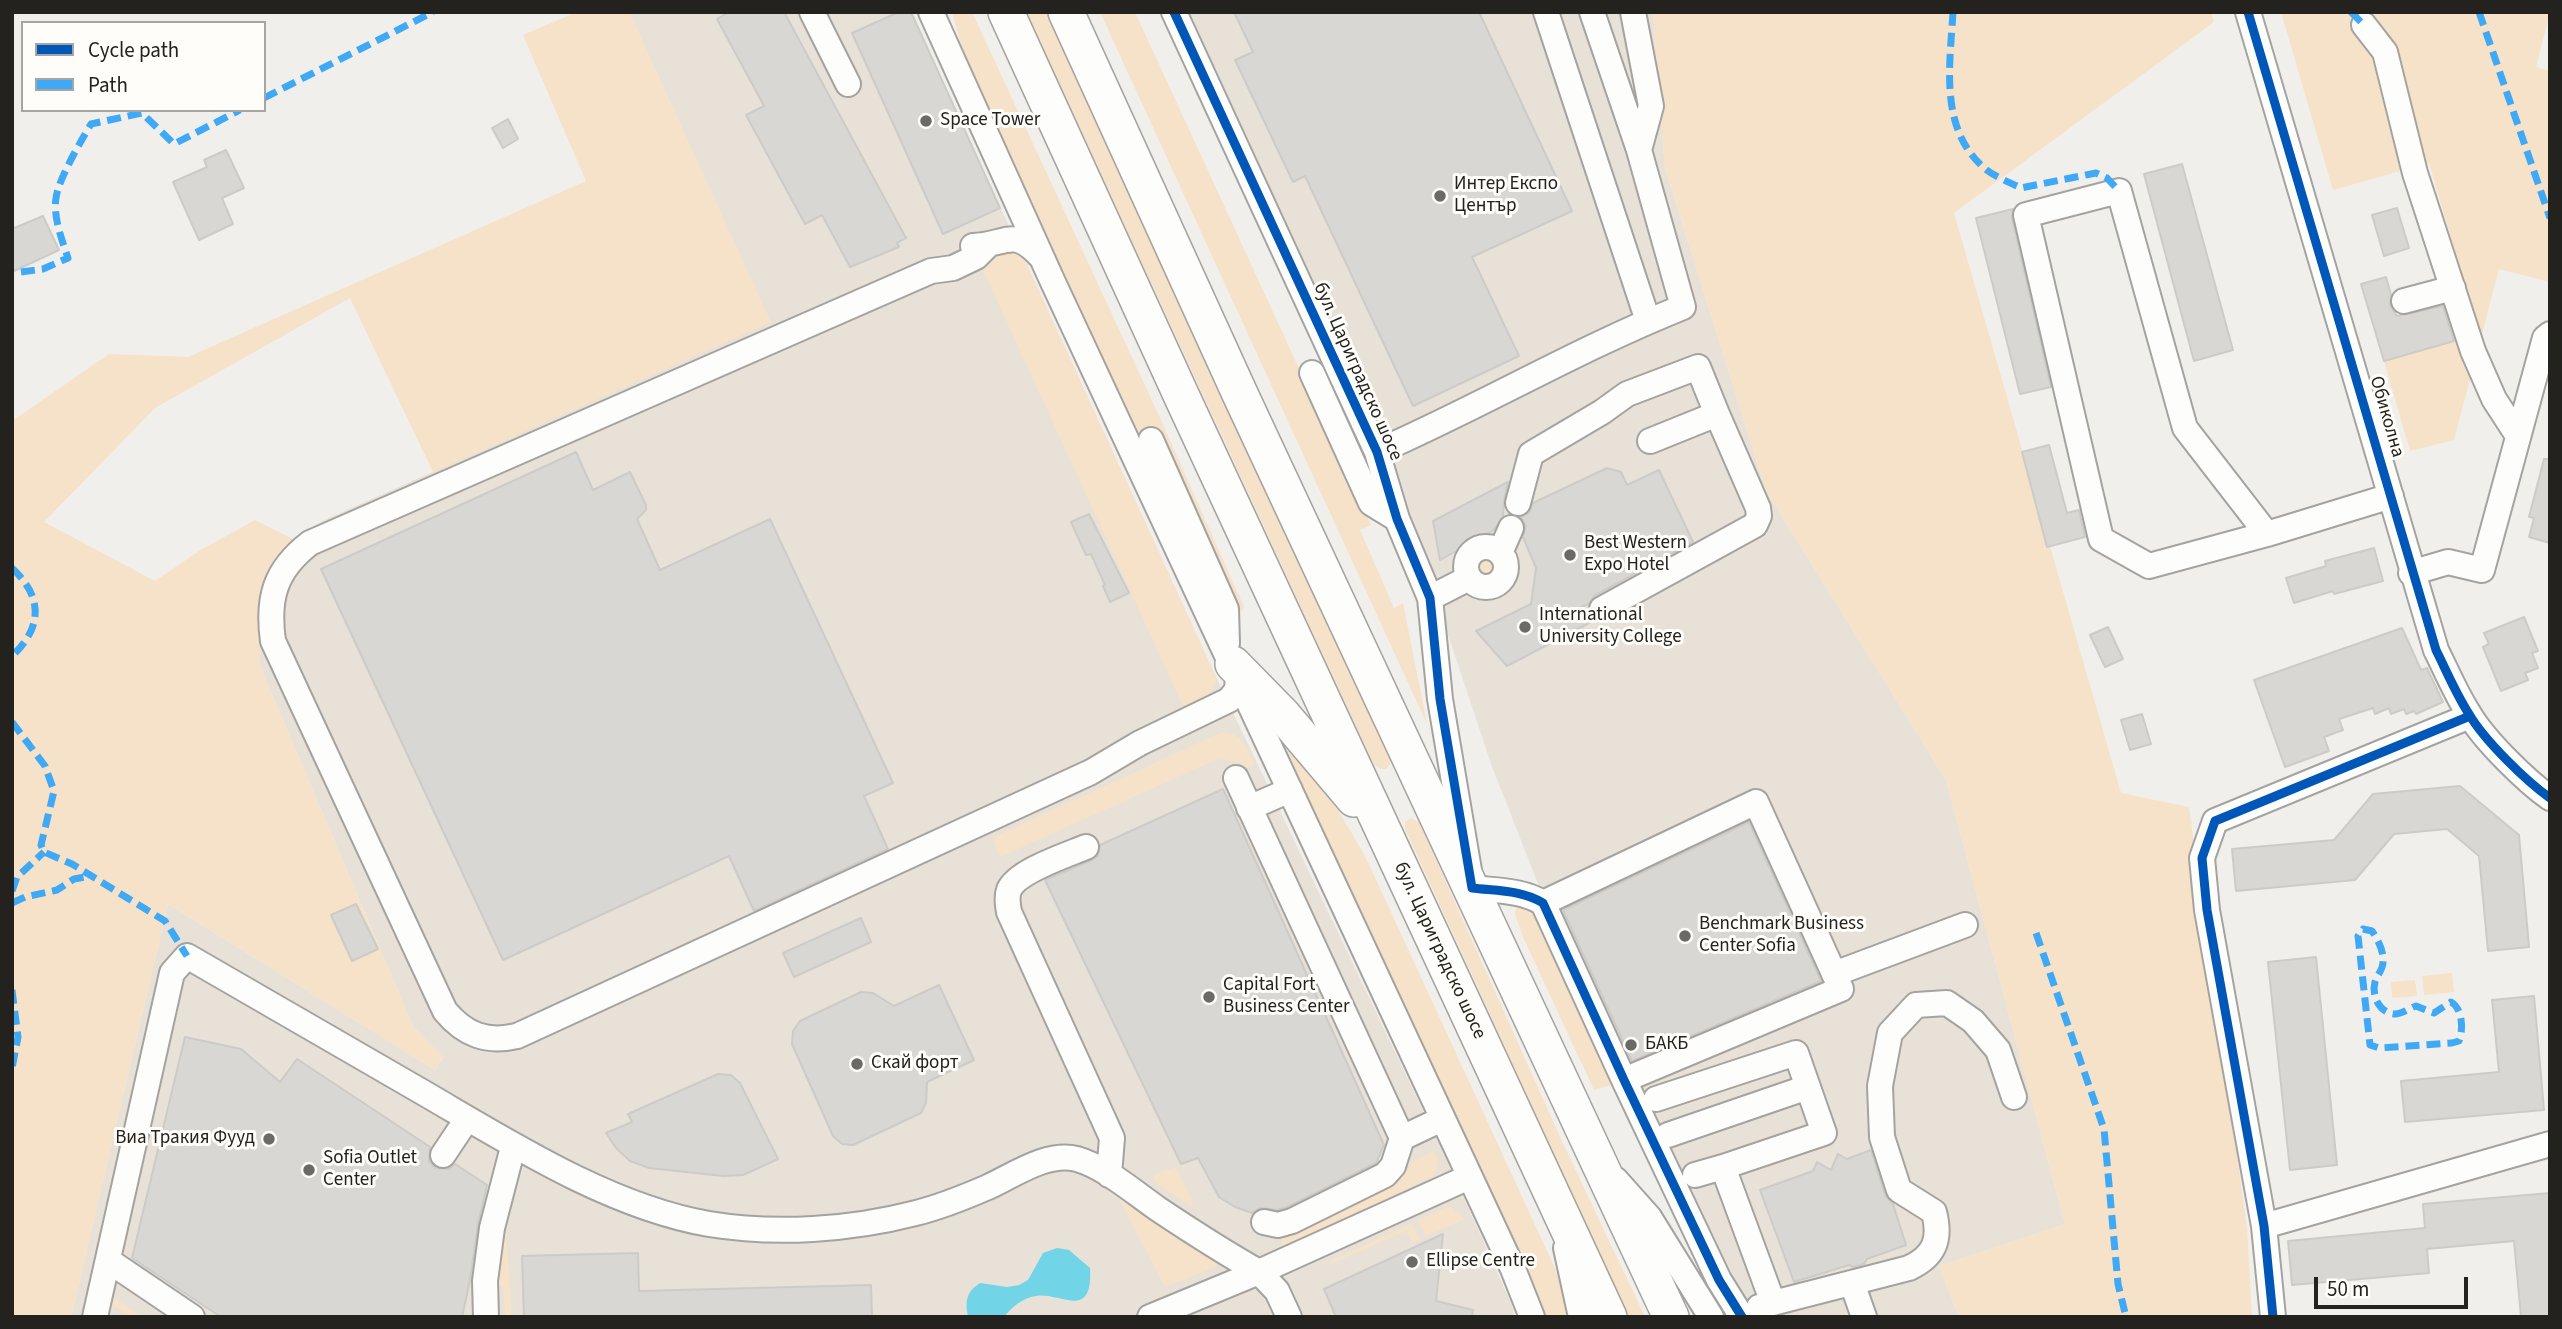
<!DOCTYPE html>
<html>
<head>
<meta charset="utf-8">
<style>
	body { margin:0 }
	#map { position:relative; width:2562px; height:1329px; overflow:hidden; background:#f1efec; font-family:"Source Sans 3",sans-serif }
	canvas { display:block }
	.frame { position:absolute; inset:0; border:14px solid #23221f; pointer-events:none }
	.legend { position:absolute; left:21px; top:21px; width:245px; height:91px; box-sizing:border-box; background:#fffdfa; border:2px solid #a7a5a2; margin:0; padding:9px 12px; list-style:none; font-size:21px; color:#23221f }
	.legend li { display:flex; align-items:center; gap:14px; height:35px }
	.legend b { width:35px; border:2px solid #a7a5a2 }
	.scale { position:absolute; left:2314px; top:1277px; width:154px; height:32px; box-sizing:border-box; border:4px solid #23221f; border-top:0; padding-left:9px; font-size:21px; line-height:24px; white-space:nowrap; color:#23221f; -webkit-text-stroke:5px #fffdfa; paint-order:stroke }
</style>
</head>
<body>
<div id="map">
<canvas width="2562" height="1329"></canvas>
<div class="frame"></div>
<ul class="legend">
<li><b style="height:9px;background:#0057b8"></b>Cycle path</li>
<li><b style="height:9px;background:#3fa9f5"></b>Path</li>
</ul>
<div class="scale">50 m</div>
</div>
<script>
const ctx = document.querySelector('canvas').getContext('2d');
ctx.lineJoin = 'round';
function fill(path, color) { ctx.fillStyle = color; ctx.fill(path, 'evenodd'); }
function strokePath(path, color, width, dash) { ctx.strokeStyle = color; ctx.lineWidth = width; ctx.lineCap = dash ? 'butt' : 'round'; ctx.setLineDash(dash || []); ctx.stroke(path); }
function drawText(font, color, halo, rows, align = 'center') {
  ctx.font = font + ' "Source Sans 3",sans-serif'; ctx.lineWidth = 6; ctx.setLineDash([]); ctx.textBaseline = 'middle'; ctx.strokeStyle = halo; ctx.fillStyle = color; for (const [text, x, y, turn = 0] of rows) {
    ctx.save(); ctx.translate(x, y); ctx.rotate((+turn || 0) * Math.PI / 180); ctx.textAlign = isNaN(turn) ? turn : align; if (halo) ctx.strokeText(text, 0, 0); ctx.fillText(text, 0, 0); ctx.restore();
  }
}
fill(new Path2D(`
	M629,12H909L1024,258L1216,677L1451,1169L1511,1303L1515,1317H71L168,904L435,1070L443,1057L413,1026L260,666V599L272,567L295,540L322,521L770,322Z
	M1189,12H1653L1665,168L1766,491L1946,780L2065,1224L1939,1266L1959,1317H1758L1741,1292L1544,899L1491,764L1401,494Z`), '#e7e1d8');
fill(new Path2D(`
	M577,12H629L771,322L433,472L350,298L155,408L44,522L155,581L199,551L255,520L295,540L272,567L260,599V666L413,1026L443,1056L435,1070L168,904L71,1317H12V421L109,354L188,357L586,181L523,35Z
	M952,12H972L1161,420L1244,607L1237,616L1140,442L967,66Z
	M1026,12H1046L1390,757L1391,763L1386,769H1381L1374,765Z
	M1100,12H1135L1371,525L1360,530L1394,608L1403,603L1427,724Z
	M1653,12H2211L2214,22L1954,213L2121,793L2189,807L2247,1228L2252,1317H1959L1939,1266L2065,1224L1946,780L1766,491L1665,168Z
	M2281,12H2550L2536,67L2550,71V282L2499,269L2454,440L2410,451L2384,361L2461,339L2470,303L2429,163L2333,190Z
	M1013,251L1024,258L1216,677C1217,696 1197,700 1183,706L980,264Z
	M1473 567a13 13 0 1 1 26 0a13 13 0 1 1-26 0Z
	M1276,723C1311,766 1340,811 1367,860L1565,1290L1571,1317H1542L1313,813Z
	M1222,732C1243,733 1247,748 1255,765L1247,768L1238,762L1218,759L1000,857L992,838Z
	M1411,818L1419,822L1561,1139L1645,1317H1629L1405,829V822Z
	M1518,902L1533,908L1539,917L1611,1085L1594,1090L1523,937L1515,914Z
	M2452,973L2454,992L2424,995L2422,976Z
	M2415,980L2417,996L2392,998L2391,982Z
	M1435,1151L1439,1164L1432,1177L1282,1247L1281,1234L1393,1183L1407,1171L1413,1161Z
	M1176,1167L1196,1209L1157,1184L1152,1175Z
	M1119,1199L1213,1256L1217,1263L1216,1267L1165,1287Z
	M1450,1206L1465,1219L1426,1236L1418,1220Z
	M505,1212L512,1317H505L503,1286H489Z
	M1412,1223L1420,1240L1412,1242L1406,1231L1328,1265L1332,1260Z
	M112,1278L118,1282L110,1295L144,1317H130L114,1306L107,1317Z`), '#f5e2c8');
fill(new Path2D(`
	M1057,1248L1069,1250L1090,1268C1093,1322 1061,1292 1036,1296C1022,1298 1012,1307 1004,1317H968C965,1301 966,1292 980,1283L1007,1287L1019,1285L1028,1280L1043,1253Z`), '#71d4e7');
const building = new Path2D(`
	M729,12H784L906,238L897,243L899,247L850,267L822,215L805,224L746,115L764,106L717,19Z
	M899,12H911L1000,208L943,234L852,33Z
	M1234,12H1479L1572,211L1472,257L1519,356L1413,406L1305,176L1293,182L1235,60L1253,52Z
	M508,119L518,139L503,148L492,128Z
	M226,150L244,188L222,198L233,224L199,240L173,182L207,167L204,160Z
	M2182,164L2233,350L2194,361L2144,174Z
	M2397,208L2409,248L2384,256L2372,215Z
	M2013,209L2012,218L2051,387L2020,394L1976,218Z
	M43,216L59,250L12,272V229Z
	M2386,277L2391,295L2390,305L2397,316L2443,306L2454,341L2384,361L2361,284Z
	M2049,445L2067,513L2079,510L2085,537L2047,547L2022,452Z
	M576,452L593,490L630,472L646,505V510L637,519L660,570L770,519L893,783L864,796L888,849L754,911L729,856L503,960L321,569Z
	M2544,459H2550V543L2529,537L2534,518L2529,517Z
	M1607,468L1621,472L1627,485L1659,470L1693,542L1594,596L1589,604L1581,607L1589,623L1507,666L1476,631L1531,604L1536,568L1523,537L1526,526L1521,517L1529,513L1533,503Z
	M1508,482L1504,499L1503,516L1494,530L1440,560L1433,521Z
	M1089,514L1129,593L1110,602L1103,586L1105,585L1091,554L1086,555L1071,522Z
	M2374,548L2383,581L2334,594L2333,591L2294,603L2286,578L2326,566L2325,561Z
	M2524,617L2538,651L2532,653L2538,668L2525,673L2528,680L2501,691L2483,647L2489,644L2484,633Z
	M2108,627L2123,659L2105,667L2090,635Z
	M2402,628L2421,670L2427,668L2443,702L2416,714L2414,711L2406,714L2404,709L2391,714L2389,708L2375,714L2373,708L2339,719L2343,730L2324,737L2329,751L2285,767L2254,680Z
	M2142,714L2151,744L2130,750L2121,720Z
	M2460,786L2519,835L2529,947L2488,951L2479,856L2447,829L2394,834L2355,880L2236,891L2232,849L2334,840L2373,794Z
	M1223,789L1384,1145L1376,1163L1287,1207L1277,1210L1260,1208L1252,1213L1235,1207L1219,1197L1198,1158L1181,1164L1045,880L1092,860L1098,856L1100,845Z
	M1749,822L1821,981L1632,1061L1563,910Z
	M356,904L378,949L352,961L331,915Z
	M861,918L871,942L794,977L783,953Z
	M2316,957L2337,1165L2290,1170L2268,962Z
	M939,985L974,1060L927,1082L926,1103L921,1113L853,1145L842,1144L833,1136L792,1044L793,1031L800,1021L861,992L873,993L894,1006Z
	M2534,996L2544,1110L2405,1122L2401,1081L2499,1072L2492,1000Z
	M185,1037L241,1049L280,1082L297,1059L430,1147L429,1161L435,1168L449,1169L455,1164L487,1185L478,1224L470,1280L462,1317H221L132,1258Z
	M718,1074L731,1075L740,1083L778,1159L743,1175L723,1176L649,1168L630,1161L616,1148L606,1133L632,1122L628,1114Z
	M1871,1150L1885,1195L1893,1204L1906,1245L1867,1259L1864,1264L1853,1267L1849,1265L1794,1282L1760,1190L1813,1171L1817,1162L1831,1170L1838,1154L1847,1159Z
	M2550,1193V1317H2521L2514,1241L2427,1249L2429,1273L2292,1285L2288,1241L2425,1228L2423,1204Z
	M1443,1234L1436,1301L1473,1310L1472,1317H1336L1324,1289Z
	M638,1253L639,1291L871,1285L872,1317H524L522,1256Z`);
fill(building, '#d9d7d4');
strokePath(building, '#cdcbc8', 2);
const minor = new Path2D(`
	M812,12L848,84
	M931,12L1052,280L1513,1269L1532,1317
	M1174,12L1377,452L1397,519L1430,598L1440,699L1472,888C1497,891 1522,890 1543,903L1624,1080L1719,1280L1742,1317
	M1546,12L1648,321
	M1592,12L1639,150
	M2248,12L2436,650C2447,672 2456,694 2469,714C2484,740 2526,781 2550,798
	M2364,25L2385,52L2415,173L2473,351L2494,399L2518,436
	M973,246C1006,245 1013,226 1041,257
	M987,246L976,257L953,268L931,271L310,543C275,570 267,598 273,641L445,1011C465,1035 487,1043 517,1036L1091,772L1140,743L1229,700L1237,690L1238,676
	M2404,301L2453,288
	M1312,373L1371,503L1397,519
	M1151,440L1226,609L1227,643
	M1377,452C1480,407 1578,349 1683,307L1639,150L1651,106L1633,12
	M1518,503L1531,454L1602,412L1627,394L1698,367L1717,414L1650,441
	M2267,534L2185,428L2119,191L2026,215L2101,539L2149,566L2267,534L2391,496
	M1466 567a20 20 0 1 1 40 0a20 20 0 1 1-40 0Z
	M1500,553L1511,528
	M2411,573L2448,562L2482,570L2545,338L2550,334
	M1430,598L1469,578
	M1602,609L1755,525L1759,516L1758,508L1717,414
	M1236,778L1402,1138L1442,1119
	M1249,808L1290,790
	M1086,847C1067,855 1017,871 1009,890C1006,898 1008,905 1009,912L1112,1138L1109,1175
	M1543,903L1756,802L1841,989L1624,1080
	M1834,974L1965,925
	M1656,1099L1796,1053L1824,1133L1723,1167L1773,1303L1759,1307
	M1668,1135L1808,1087
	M443,1155L467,1119
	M1695,1175L1723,1167
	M1616,1180L1649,1217L1711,1317
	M1264,1222L1278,1225L1292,1221L1385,1175L1393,1166L1402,1138
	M2264,1226L2550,1144
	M1566,1248L1581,1317
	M109,1261L192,1317
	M1852,1283L1864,1317
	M1773,1303L1909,1268C1935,1256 1941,1239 1934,1212L1899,1190L1882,1137L1880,1086L1890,1033L1916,1005L1947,1003L1973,1021L1998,1050L2014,1097
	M95,1317L172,973L187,956C266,1002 345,1047 424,1093C510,1143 610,1207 709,1224C776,1235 850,1230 916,1213C940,1207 965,1197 988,1187C1014,1175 1048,1151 1077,1159C1105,1167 1135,1193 1158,1209C1191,1231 1225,1253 1259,1272L1469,1177
	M486,1317L485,1281L492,1228L513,1147
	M1150,1317L1259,1272L1277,1291L1289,1317
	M2273,1317L2264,1226L2207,910L2202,858L2215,821L2470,716`);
const highway = new Path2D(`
	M1006,12L1182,397L1609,1317
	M1066,12L1240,394L1671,1317
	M1233,664L1283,715L1354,799`);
strokePath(minor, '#a5a3a0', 28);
strokePath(highway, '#a5a3a0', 38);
strokePath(minor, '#fdfdfc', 24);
strokePath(highway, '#fdfdfc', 35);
strokePath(new Path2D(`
	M1953,12C1950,65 1939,127 1983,167C1993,176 2009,182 2021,188L2096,173L2107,178L2119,191
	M2351,12L2364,25
	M2479,12L2550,218
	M264,98L433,12
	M21,272L43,269L68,258C62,240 53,217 56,198C58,180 81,141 91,124L142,113L174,144L240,110
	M12,568C43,597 43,627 12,656
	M12,722L45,766L54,791L41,845L44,852L72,864L165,921L187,956
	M12,891L17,877L44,852
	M12,903L25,897L57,890L74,879L91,876
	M2363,929L2372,931C2378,940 2384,951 2383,962C2383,970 2377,975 2375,982C2371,996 2380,1014 2396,1014C2404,1013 2410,1008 2416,1006L2434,1013L2451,1002C2462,1008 2464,1029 2459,1041L2452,1043L2379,1048L2370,1045L2358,936Z
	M2036,933L2104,1129L2118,1284L2126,1317
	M12,990L18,1037L12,1068`), '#3fa9f5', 7, [14, 7]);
strokePath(new Path2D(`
	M1174,12L1377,452L1397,519L1430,598L1440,699L1472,888C1497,891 1522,890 1543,903L1624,1080L1719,1280L1742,1317
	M2248,12L2436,650C2447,672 2456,694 2469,714C2484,740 2526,781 2550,798
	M2273,1317L2264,1226L2207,910L2202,858L2215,821L2470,716`), '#0057b8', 9);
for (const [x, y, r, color] of [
	[926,121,7,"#6b6a67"],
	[1440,196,7,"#6b6a67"],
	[1570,555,7,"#6b6a67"],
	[1525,627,7,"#6b6a67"],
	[1685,936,7,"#6b6a67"],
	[1209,997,7,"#6b6a67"],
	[1631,1045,7,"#6b6a67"],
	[857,1064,7,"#6b6a67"],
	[269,1139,7,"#6b6a67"],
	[309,1170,7,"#6b6a67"],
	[1412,1262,7,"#6b6a67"]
]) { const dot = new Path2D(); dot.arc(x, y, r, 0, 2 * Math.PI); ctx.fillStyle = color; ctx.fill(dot); strokePath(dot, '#fffdfa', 2.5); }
drawText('19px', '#23221f', '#fffdfa', [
	["Space Tower",940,121],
	["Интер Експо",1454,185],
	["Център",1454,207],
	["Best Western",1584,544],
	["Expo Hotel",1584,566],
	["International",1539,616],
	["University College",1539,638],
	["Benchmark Business",1699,925],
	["Center Sofia",1699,947],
	["Capital Fort",1223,986],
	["Business Center",1223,1008],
	["БАКБ",1645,1045],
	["Скай форт",871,1064],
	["Виа Тракия Фууд",255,1139,"right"],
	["Sofia Outlet",323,1159],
	["Center",323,1181],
	["Ellipse Centre",1426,1262]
], 'left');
drawText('19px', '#23221f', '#fffdfa', [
	["бул. Цариградско шосе",1357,372,66],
	["Обиколна",2386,417,74],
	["бул. Цариградско шосе",1439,951,65]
]);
</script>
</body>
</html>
